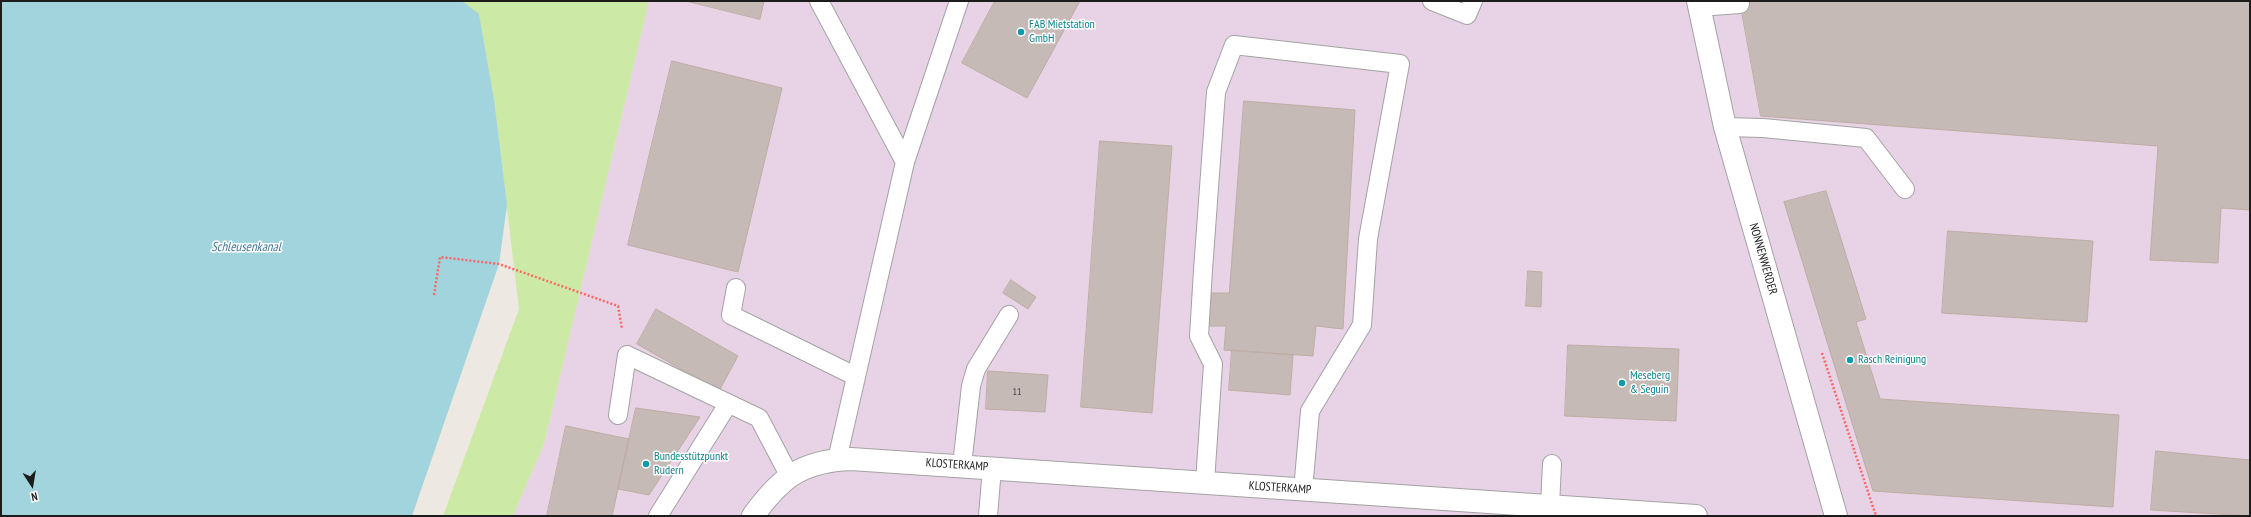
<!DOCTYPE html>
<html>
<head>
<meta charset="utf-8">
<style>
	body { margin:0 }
	#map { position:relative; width:2251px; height:517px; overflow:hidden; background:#ede8e1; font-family:"PT Sans Narrow",sans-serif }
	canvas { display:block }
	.frame { position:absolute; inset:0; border:2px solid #1c1c1c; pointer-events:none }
	.north { position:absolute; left:12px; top:465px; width:40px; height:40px; -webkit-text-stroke:3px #fff; paint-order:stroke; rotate:168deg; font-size:11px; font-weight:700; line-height:16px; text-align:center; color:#1c1c1c }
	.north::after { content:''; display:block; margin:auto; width:14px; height:18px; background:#1c1c1c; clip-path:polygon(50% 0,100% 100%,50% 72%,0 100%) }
</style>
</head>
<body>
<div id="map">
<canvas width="2251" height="517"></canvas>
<div class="frame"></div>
<div class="north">N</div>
</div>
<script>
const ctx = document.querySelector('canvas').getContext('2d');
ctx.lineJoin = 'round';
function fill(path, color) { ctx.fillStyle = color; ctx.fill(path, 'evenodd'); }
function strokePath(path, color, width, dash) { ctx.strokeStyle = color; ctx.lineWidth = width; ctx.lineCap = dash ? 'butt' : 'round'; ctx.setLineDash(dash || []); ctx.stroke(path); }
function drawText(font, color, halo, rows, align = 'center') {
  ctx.font = font + ' "PT Sans Narrow",sans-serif'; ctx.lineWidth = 3; ctx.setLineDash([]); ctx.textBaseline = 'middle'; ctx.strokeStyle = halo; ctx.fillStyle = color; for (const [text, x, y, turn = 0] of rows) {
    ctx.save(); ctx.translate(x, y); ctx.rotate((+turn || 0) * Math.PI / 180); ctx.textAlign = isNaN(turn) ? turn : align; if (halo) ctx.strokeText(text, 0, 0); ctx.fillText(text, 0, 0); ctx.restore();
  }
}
fill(new Path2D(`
	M649,1H2250V516H513L544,444Z`), '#e7d3e5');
fill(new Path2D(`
	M462,1H649L544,444L513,516H443L519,309L494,99L479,15Z`), '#cde9a6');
fill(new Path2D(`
	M1,1H462L479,14L494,99L507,205L499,264L412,516H1Z`), '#a1d4dc');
const building = new Path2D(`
	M686,1H764L760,19Z
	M995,1H1080L1027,98L962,63Z
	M1740,1H2250V210L2221,208L2218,263L2150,260L2158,146L1761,116Z
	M672,61L782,88L738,272L628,245Z
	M1244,101L1355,110L1343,329L1316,326L1313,356L1224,350L1226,326H1208L1211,293H1229Z
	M1100,141L1172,146L1152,413L1081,407Z
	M1826,191L1866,319L1856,322L1880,399L2119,415L2113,507L1873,491L1784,202Z
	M1948,231L2093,241L2087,322L1942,313Z
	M1528,271L1542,272L1541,307L1526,306Z
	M1011,280L1036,297L1028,309L1003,293Z
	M656,309L738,356L719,391L637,344Z
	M1568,345L1679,349L1676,421L1565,416Z
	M1232,350L1293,355L1290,395L1229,390Z
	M988,371L1048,375L1045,412L986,409Z
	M636,408L700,417L649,495L618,489Z
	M566,426L629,439L612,516H547Z
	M2156,451L2250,460V516L2151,510Z`);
fill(building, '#c5bab5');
strokePath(building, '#bfada4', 1);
const service = new Path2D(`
	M819,1L905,162
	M1432,1L1467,15L1473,1
	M1698,7L1740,4
	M1725,127L1763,128L1866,138L1905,189
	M736,288L731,315L855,376
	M618,415L627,355L759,418L789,475
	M837,460L905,162L959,1
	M962,465L971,386L976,369L1009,315
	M1205,482L1213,364L1199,336L1203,270L1216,92L1234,45L1400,64L1368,239L1362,325L1310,411L1303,490
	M1550,506L1552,464
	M658,516L728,404
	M988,516L992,468`);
const minor = new Path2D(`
	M1698,1L1725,127L1836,516
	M753,516C781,477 802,461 851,459L1696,516`);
strokePath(service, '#a3a3a3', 20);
strokePath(minor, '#a3a3a3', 24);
strokePath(new Path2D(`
	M434,295L440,257L499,264L618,306L622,329
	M1822,353L1876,516`), '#fa6866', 2.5, [2, 2]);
strokePath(service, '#fff', 18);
strokePath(minor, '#fff', 22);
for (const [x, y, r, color] of [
	[1021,32,4,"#0f9aa8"],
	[1850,360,4,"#0f9aa8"],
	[1622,383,4,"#0f9aa8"],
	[646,464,4,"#0f9aa8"]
]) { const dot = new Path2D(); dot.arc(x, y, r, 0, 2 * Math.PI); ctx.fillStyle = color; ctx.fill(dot); strokePath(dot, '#fff', 1.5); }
drawText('10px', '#464442', null, [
	["11",1017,392]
]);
drawText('12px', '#0d838f', '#fff', [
	["FAB Mietstation",1029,25],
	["GmbH",1029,39],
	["Rasch Reinigung",1858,360],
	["Meseberg",1630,376],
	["& Seguin",1630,390],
	["Bundesstützpunkt",654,457],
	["Rudern",654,471]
], 'left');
drawText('12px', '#1c1c1c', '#fff', [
	["NONNENWERDER",1763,259,74],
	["KLOSTERKAMP",957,465,4],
	["KLOSTERKAMP",1280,488,4]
]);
drawText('italic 13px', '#43789c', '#fff', [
	["Schleusenkanal",246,247]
]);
</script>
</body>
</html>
